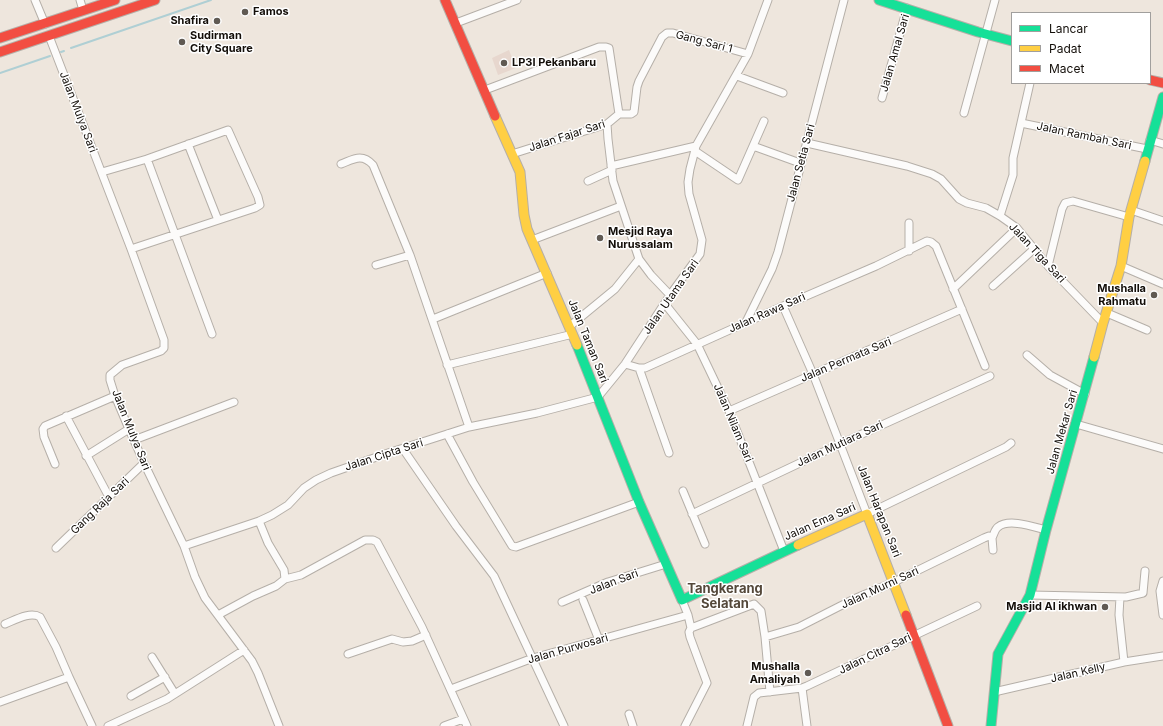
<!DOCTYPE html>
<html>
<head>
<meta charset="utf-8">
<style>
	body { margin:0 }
	#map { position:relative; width:1163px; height:726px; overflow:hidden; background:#eee6dd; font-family:Inter,sans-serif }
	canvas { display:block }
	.legend { position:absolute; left:1011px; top:12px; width:140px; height:72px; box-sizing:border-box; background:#fff; border:1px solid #a19f9d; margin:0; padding:5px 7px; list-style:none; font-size:12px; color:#130e09 }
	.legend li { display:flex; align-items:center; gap:8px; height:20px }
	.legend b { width:20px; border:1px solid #a19f9d }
</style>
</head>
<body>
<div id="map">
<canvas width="1163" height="726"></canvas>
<ul class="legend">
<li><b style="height:5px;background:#16e098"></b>Lancar</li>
<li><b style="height:5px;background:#ffcf43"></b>Padat</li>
<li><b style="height:5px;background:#f24e42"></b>Macet</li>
</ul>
</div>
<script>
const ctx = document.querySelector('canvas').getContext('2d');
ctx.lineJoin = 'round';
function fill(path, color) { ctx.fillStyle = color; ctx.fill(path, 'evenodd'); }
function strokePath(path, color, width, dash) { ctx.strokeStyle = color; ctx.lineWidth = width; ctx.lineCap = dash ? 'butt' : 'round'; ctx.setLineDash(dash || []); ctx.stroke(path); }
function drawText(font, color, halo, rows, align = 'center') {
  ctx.font = font + ' Inter,sans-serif'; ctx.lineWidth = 3; ctx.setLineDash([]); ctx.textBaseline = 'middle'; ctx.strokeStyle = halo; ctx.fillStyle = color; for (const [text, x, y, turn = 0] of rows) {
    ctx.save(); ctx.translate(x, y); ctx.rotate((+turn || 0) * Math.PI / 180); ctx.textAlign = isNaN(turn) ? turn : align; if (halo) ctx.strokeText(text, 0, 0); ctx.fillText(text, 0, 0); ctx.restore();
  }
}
fill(new Path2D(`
	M509,50L516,68L498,75L492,58Z`), '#e7d7ce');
strokePath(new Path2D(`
	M71,48L211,0
	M61,52L64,51
	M0,73L50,56`), '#afcfd4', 2);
const street = new Path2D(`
	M35,0L45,24
	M80,0L83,10
	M456,23L517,0
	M49,36L131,249L164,340V348L161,351L122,365L110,375V380L115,396L129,429L144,463L184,546L195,577L205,598L252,661L258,673L279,726
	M737,76L783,93
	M485,90L599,47H606L609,48L619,114
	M882,98L907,8
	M964,113L995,0
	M619,114H631L634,112L637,87L639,81L662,37L667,33H673L748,54
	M1021,123L1147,149
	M607,124L608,139L613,181L639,259L651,275L670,295
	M1150,140L1163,144
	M807,143L907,166L932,174L941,179L959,199L967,203L986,208L1000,216L1017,228L1048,266L1103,323
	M188,144L218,220
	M753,146L800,163
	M695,151L738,180L764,121
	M512,154L607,124L619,114
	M147,159L212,334
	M341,164C354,159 362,153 373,165L410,255L469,427
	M611,166L696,146
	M102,172L147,159L228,130L258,197L260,205L255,208L131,249
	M588,181L612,170
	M1131,210L1163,221
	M1000,216L1013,175V158L1030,83
	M909,223V251
	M532,240L621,206
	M376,265L410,255
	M1048,266L1062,209L1065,203L1073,201L1129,217
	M1121,266L1163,284
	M993,286L1034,249
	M953,289L1017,228
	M665,304L697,344L729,411L784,551
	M783,306L813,374L867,514L1006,447L1011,443
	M1107,313L1147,330
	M433,319L547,273
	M746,322L772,269L778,252L844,0
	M570,326L615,289L639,259
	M1027,355L1050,375L1085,394
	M625,364L639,368H645L783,306L876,266L927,241L931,242L936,246L985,366
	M447,365L573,334
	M639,368L669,453
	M729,411L962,309
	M66,416L109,497
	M1076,424L1163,449
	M447,434L473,482L512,546L516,547L639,502
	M134,440L234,402
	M403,449L456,526L494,576L564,726
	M86,456L129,429
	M55,464L44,437L43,429L45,426L115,396
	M683,491L705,544
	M692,514L840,444L990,376
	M992,538C994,534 995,529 998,527C1009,518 1034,527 1046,530
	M184,546L259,521L272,515L288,505L304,488L316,480L331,473L391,452L469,427L537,413L598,397L625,364L670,295L700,254L702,240L689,194L688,182L690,169L696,146L748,54L768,0
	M56,548L144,463
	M285,579L301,575L365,540H373L377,542L422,627L467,726
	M1163,581L1160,591L1163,615
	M1030,595L1126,597L1143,593L1145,571
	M1120,597L1119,615L1124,662
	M583,600L599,640
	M682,600L688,615L691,628L754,604L761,611L765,637L770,692
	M562,602L608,582L666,564
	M218,615L253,596L276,586L285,579L284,570L268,543L259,521
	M5,624C15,620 30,611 40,617L56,647L69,677
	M765,637L799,627L854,599L894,582L984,538L989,536L992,538L993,550
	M348,654L392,639L403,642L412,641L426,635
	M152,657L175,694
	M802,688L807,726
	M451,689L533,658L688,615
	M994,692L1124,662L1163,656
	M131,696L165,677
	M0,702L69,677L92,726
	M629,714L633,726
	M108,726L167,699L244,650
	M444,726L463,719
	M685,726L707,683L690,637L689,632L691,628
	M747,726L754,697L759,693L802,688L807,686L977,606`);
const fast = new Path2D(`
	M879,0L978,32L1012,41
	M1145,161L1163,97
	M577,345L639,502L682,600L798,545
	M991,726L998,654L1030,595L1046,530L1094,357`);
const slow = new Path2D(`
	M495,116L520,172L524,215L527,229L577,345
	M1094,357L1103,323L1121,266L1129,217L1145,161
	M798,545L867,514L906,615`);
const jam = new Path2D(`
	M445,0L495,116
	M0,38L115,0
	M0,52L155,0
	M1150,80L1163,83
	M906,615L948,726`);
strokePath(street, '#b5afa8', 9);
strokePath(fast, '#b5afa8', 11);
strokePath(slow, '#b5afa8', 11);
strokePath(jam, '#b5afa8', 11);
strokePath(street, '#fcfbfa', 7);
strokePath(fast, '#16e098', 9);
strokePath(slow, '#ffcf43', 9);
strokePath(jam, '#f24e42', 9);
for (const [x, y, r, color] of [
	[245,12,4,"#605a53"],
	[217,21,4,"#605a53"],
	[182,42,4,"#605a53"],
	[504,63,4,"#605a53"],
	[600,238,4,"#605a53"],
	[1154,295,4,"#605a53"],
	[1105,607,4,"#605a53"],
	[808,673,4,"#605a53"]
]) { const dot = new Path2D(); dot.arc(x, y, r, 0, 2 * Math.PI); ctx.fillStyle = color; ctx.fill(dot); strokePath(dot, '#fff', 1.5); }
drawText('bold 11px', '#130e09', '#fff', [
	["Famos",253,12],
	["Shafira",209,21,"right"],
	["Sudirman",190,36],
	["City Square",190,49],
	["LP3I Pekanbaru",512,63],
	["Mesjid Raya",608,232],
	["Nurussalam",608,245],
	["Mushalla",1146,289,"right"],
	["Rahmatu",1146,302,"right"],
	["Masjid Al ikhwan",1097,607,"right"],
	["Mushalla",800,667,"right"],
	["Amaliyah",800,680,"right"]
], 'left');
drawText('11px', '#130e09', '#fff', [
	["Gang Sari 1",704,42,15],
	["Jalan Amal Sari",895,53,-74],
	["Jalan Mulya Sari",78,112,69],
	["Jalan Fajar Sari",567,136,-18],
	["Jalan Rambah Sari",1084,136,12],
	["Jalan Setia Sari",801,163,-75],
	["Jalan Tiga Sari",1037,253,47],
	["Jalan Utama Sari",671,297,-55],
	["Jalan Rawa Sari",767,313,-24],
	["Jalan Taman Sari",588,341,68],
	["Jalan Permata Sari",846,360,-23],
	["Jalan Nilam Sari",733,423,67],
	["Jalan Mulya Sari",131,430,68],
	["Jalan Mekar Sari",1062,432,-74],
	["Jalan Mutiara Sari",840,444,-25],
	["Jalan Cipta Sari",384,455,-18],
	["Gang Raja Sari",100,506,-44],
	["Jalan Harapan Sari",879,511,68],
	["Jalan Ema Sari",820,522,-24],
	["Jalan Sari",614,582,-21],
	["Jalan Murni Sari",880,588,-25],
	["Jalan Purwosari",568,649,-16],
	["Jalan Citra Sari",875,654,-26],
	["Jalan Kelly",1078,673,-13]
]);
drawText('bold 13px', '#54483a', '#fff', [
	["Tangkerang",725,589],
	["Selatan",725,604]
]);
</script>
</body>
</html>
